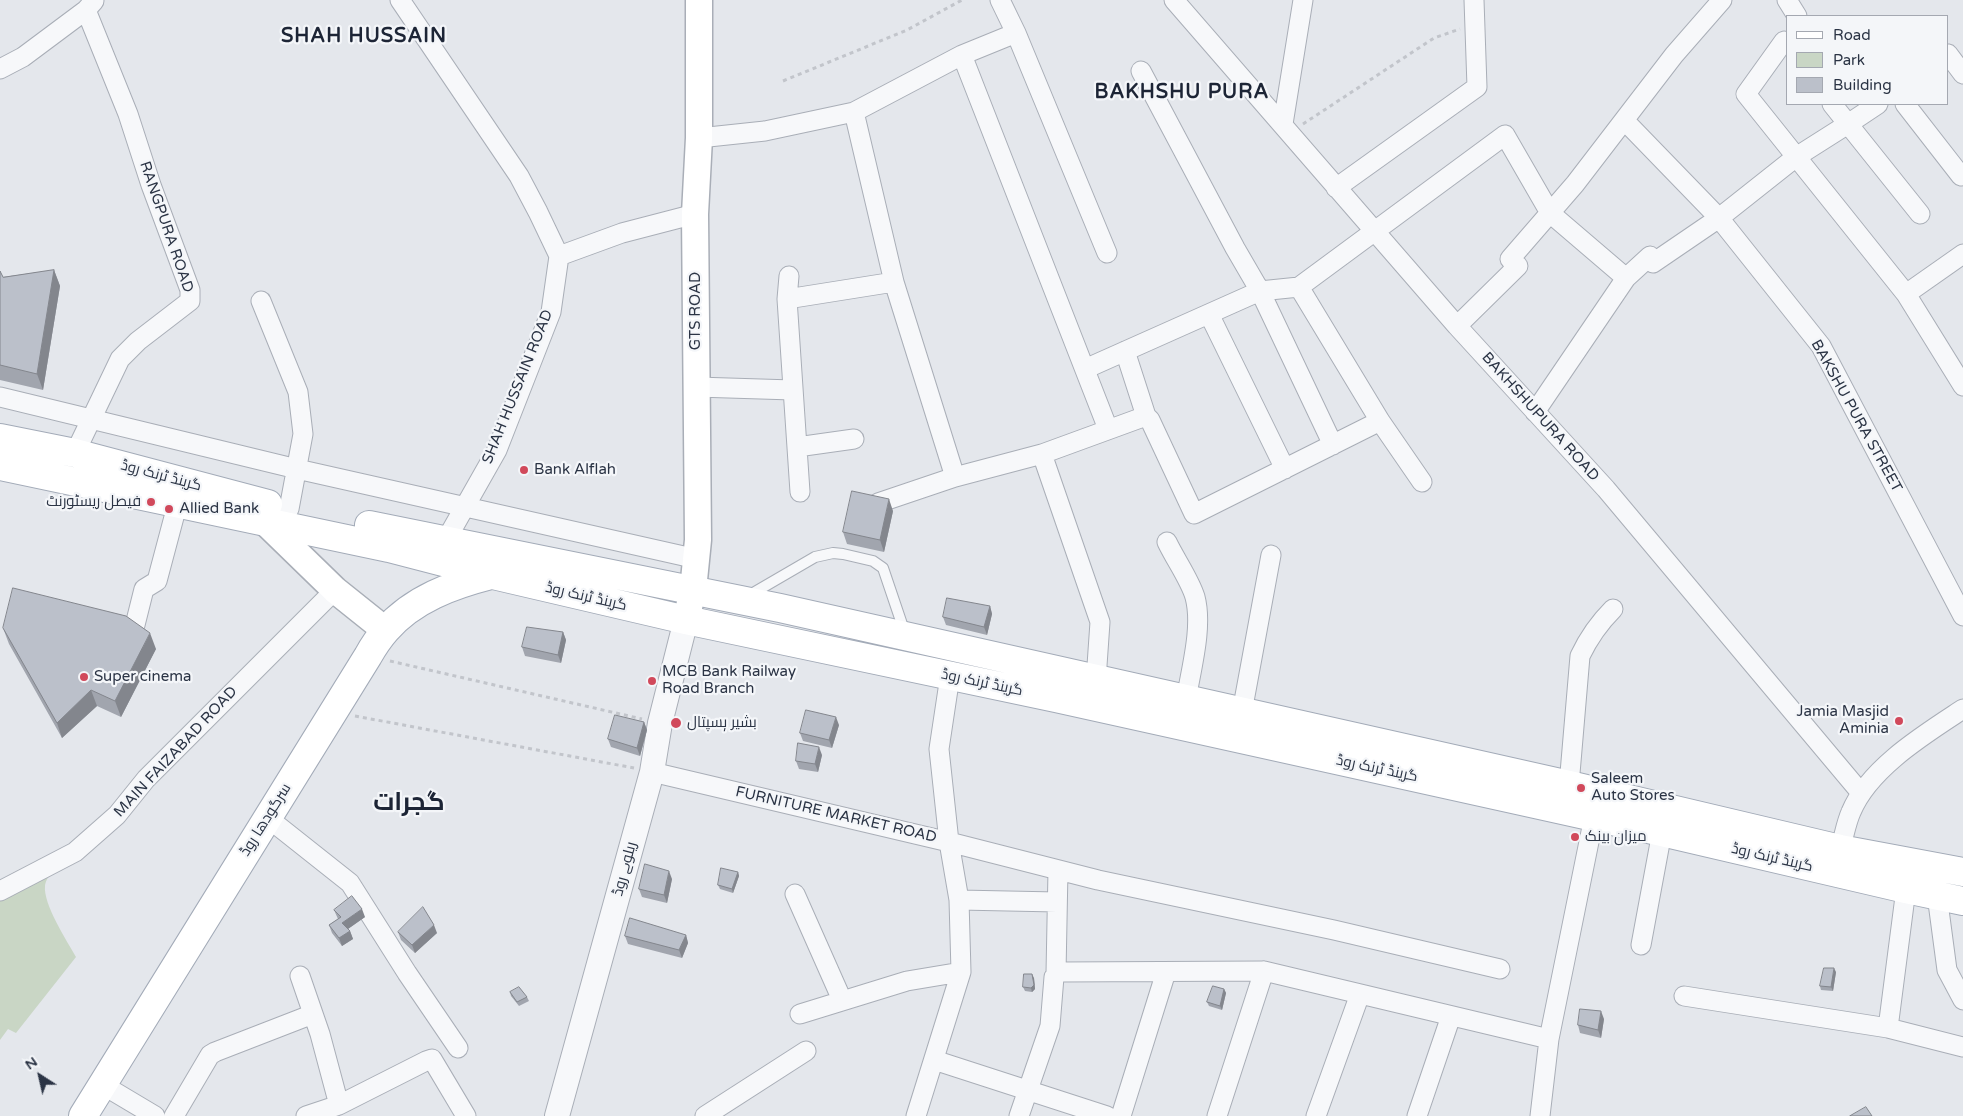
<!DOCTYPE html>
<html>
<head>
<meta charset="utf-8">
<style>
	body { margin:0 }
	#map { position:relative; width:1963px; height:1116px; overflow:hidden; background:#e4e7ec; font-family:"Varela Round",sans-serif }
	canvas { display:block }
	.legend { position:absolute; left:1786px; top:15px; width:162px; height:90px; box-sizing:border-box; background:#f4f6f9; border:1px solid #a4a8b1; margin:0; padding:6px 9px; list-style:none; font-size:15px; color:#2b3445 }
	.legend li { display:flex; align-items:center; gap:10px; height:25px }
	.legend b { width:25px; border:1px solid #a4a8b1 }
	.north { position:absolute; left:15px; top:1051px; width:50px; height:50px; -webkit-text-stroke:4px #f4f6f9; paint-order:stroke; rotate:325deg; font-size:14px; font-weight:700; line-height:20px; text-align:center; color:#2b3445 }
	.north::after { content:''; display:block; margin:auto; width:18px; height:22px; background:#2b3445; clip-path:polygon(50% 0,100% 100%,50% 72%,0 100%) }
</style>
</head>
<body>
<div id="map">
<canvas width="1963" height="1116"></canvas>
<ul class="legend">
<li><b style="height:6px;background:#fff"></b>Road</li>
<li><b style="height:14px;background:#c9d6c5"></b>Park</li>
<li><b style="height:14px;background:#bbc0ca"></b>Building</li>
</ul>
<div class="north">N</div>
</div>
<script>
const ctx = document.querySelector('canvas').getContext('2d');
ctx.lineJoin = 'round';
function fill(path, color) { ctx.fillStyle = color; ctx.fill(path, 'evenodd'); }
function strokePath(path, color, width, dash) { ctx.strokeStyle = color; ctx.lineWidth = width; ctx.lineCap = dash ? 'butt' : 'round'; ctx.setLineDash(dash || []); ctx.stroke(path); }
function drawText(font, color, halo, rows, align = 'center') {
  ctx.font = font + ' "Varela Round",Cairo,sans-serif'; ctx.lineWidth = 4.5; ctx.setLineDash([]); ctx.textBaseline = 'middle'; ctx.strokeStyle = halo; ctx.fillStyle = color; for (const [text, x, y, turn = 0] of rows) {
    ctx.save(); ctx.translate(x, y); ctx.rotate((+turn || 0) * Math.PI / 180); ctx.textAlign = isNaN(turn) ? turn : align; if (halo) ctx.strokeText(text, 0, 0); ctx.fillText(text, 0, 0); ctx.restore();
  }
}
fill(new Path2D(`
	M51,872C49,876 45,882 45,886C43,904 67,941 76,957L16,1033L8,1029L0,1040V899Z`), '#c9d6c5');
const service = new Path2D(`
	M748,596L815,557L833,553L843,554L873,561L883,568L905,633`);
const minor = new Path2D(`
	M400,0L519,176L538,212L559,256L551,312L497,450L446,540
	M1174,0L1457,326L1606,489L1861,793
	M1787,0L1797,16
	M1016,33L1107,253
	M1784,41L1746,94L1906,294L1963,386
	M1948,54L1963,74
	M962,55L1108,429
	M0,69L23,57L86,10L94,1
	M1141,71L1235,248L1260,291L1299,287L1505,135L1550,213L1626,278
	M1832,104L1848,124L1878,104
	M1905,104L1961,176
	M1624,120L1719,218L1821,346L1963,616
	M1283,124L1303,0
	M699,138L765,131L854,112L962,55L1016,33L1000,0
	M1336,188L1477,87L1474,0
	M559,256L622,233L695,214
	M894,282L955,477
	M1299,287L1380,421L1422,482
	M1906,294L1963,254
	M787,299L789,276
	M261,301L298,392L303,434L289,509
	M1209,314L1285,469
	M1457,326L1518,266L1510,259L1575,184L1674,55L1722,0
	M1125,351L1146,416L1150,420L1194,514L1380,421
	M1085,369L1260,291L1333,445
	M696,387L793,390
	M0,397L297,469L697,559
	M1535,412L1626,278L1650,256L1653,263L1719,218L1796,157L1848,124L1920,214
	M797,447L854,439
	M75,453L120,359L138,341L190,301V290L151,185L128,114L86,10
	M1042,454L1100,622L1096,680
	M800,492L787,299L894,282L854,112
	M878,503L955,477L1042,454L1146,416
	M1167,542C1175,559 1190,580 1195,597C1203,627 1191,669 1186,700
	M135,625L144,589L157,581L178,502
	M950,676L939,749L949,842L1098,880L1334,930L1500,969
	M1242,712L1271,555
	M652,772L949,842L959,900L961,972L916,1116
	M1569,785L1580,656C1589,637 1598,624 1613,609
	M268,818L350,883L407,973L458,1048
	M1840,849C1844,837 1846,823 1851,812C1869,768 1925,734 1963,709
	M1906,889L1888,1028L1963,1047
	M0,891L75,852L117,815L146,779L335,590
	M795,894L842,1000
	M1937,895L1947,970L1963,1000
	M959,900L1057,902
	M1641,945L1662,832
	M1056,973L1058,870
	M300,976L320,1034L339,1105
	M1684,996L1888,1028
	M800,1014L907,981L961,972
	M934,1060L1107,1116
	M103,1085L155,1116
	M174,1116L210,1055L215,1052L313,1014
	M306,1116L339,1105L426,1061L432,1059L466,1116
	M705,1116L806,1051
	M1019,1116L1050,1026L1054,977L1060,972L1264,971L1549,1039
	M1121,1116L1166,972
	M1217,1116L1264,971
	M1316,1116L1360,994
	M1417,1116L1451,1016
	M1540,1116L1549,1039L1594,817`);
const tertiary = new Path2D(`
	M557,1116L652,772L660,723L686,620`);
const secondary = new Path2D(`
	M264,521L335,590L385,630
	M686,620L693,590L698,540L695,214L699,138V0`);
const primary = new Path2D(`
	M0,438L75,453L268,504
	M0,466L389,548L493,575L686,620L1056,698L1662,832L1906,889L1963,901
	M369,525L780,608L1569,785L1840,849L1963,872
	M83,1116L368,656C373,647 379,638 386,630C413,599 452,585 491,575`);
strokePath(service, '#a9aeb7', 12);
strokePath(minor, '#a9aeb7', 21);
strokePath(tertiary, '#a9aeb7', 26);
strokePath(secondary, '#a9aeb7', 29);
strokePath(primary, '#a3abb8', 30);
strokePath(new Path2D(`
	M783,81L907,30L962,0
	M1303,124L1434,38L1460,29
	M390,661L642,719
	M355,716L634,768`), '#c2c5cb', 3, [4, 4]);
strokePath(service, '#f7f8fa', 10);
strokePath(minor, '#f7f8fa', 19);
strokePath(tertiary, '#f7f8fa', 24);
strokePath(secondary, '#fff', 26);
strokePath(primary, '#fff', 28);
fill(new Path2D(`
	M54,270L60,286L43,390L0,380V271L3,277Z
	M893,511L884,552L847,544L843,532Z
	M990,606L992,614L987,635L946,625L943,617Z
	M3,628L156,649L121,717L97,706L62,738L9,644Z
	M563,632L566,640L561,663L525,656L522,647Z
	M644,722L647,730L640,756L611,747L608,739Z
	M839,725L832,748L803,741L800,733Z
	M822,755L818,772L799,769L796,761Z
	M738,872L739,876L733,893L720,889L718,885Z
	M672,879L667,903L642,897L639,889Z
	M334,910L365,917L348,929L350,931L353,939L342,946L332,933L329,925L338,919Z
	M398,932L437,933L415,953L401,940Z
	M686,935L688,943L682,958L628,944L625,936Z
	M1836,972L1833,991L1821,990L1820,986Z
	M1034,978L1035,989L1032,992L1025,991L1023,987Z
	M1224,989L1226,993L1222,1010L1209,1006L1207,1002Z
	M510,992L527,997L529,1001L519,1006L511,996Z
	M1604,1019L1601,1038L1580,1033L1578,1025Z`), '#a1a5ae');
fill(new Path2D(`
	M54,270L60,286L43,390L37,374Z
	M889,499L893,511L884,552L880,540Z
	M990,606L992,614L987,635L984,627Z
	M563,632L566,640L561,663L558,655Z
	M150,633L156,649L121,717L115,701Z
	M91,690L97,706L62,738L57,723Z
	M836,717L839,725L832,748L829,740Z
	M644,722L647,730L640,756L637,748Z
	M819,747L822,755L818,772L815,764Z
	M669,871L672,879L667,903L664,895Z
	M738,872L739,876L733,893L732,889Z
	M362,909L365,917L345,931L342,923Z
	M434,925L437,933L415,953L412,945Z
	M350,931L353,939L342,946L339,938Z
	M686,935L688,943L682,958L679,950Z
	M1834,968L1836,972L1833,991L1831,987Z
	M1032,974L1034,978L1035,989L1032,992L1031,988Z
	M1224,989L1226,993L1222,1010L1220,1006Z
	M1601,1011L1604,1019L1601,1038L1598,1030Z`), '#83868d');
const building = new Path2D(`
	M54,270L37,374L0,365V271L3,277Z
	M852,491L889,499L880,540L843,532Z
	M13,588L126,616L150,633L115,701L91,690L57,723L3,628Z
	M947,598L990,606L984,627L943,617Z
	M527,627L563,632L558,655L522,647Z
	M806,710L836,717L829,740L800,733Z
	M615,715L644,722L637,748L608,739Z
	M798,743L819,747L815,764L796,761Z
	M645,864L669,871L664,895L639,889Z
	M721,868L738,872L732,889L718,885Z
	M352,896L362,909L342,923L350,931L339,938L329,925L341,917L334,910Z
	M423,907L434,925L412,945L398,932Z
	M630,918L686,935L679,950L625,936Z
	M1824,968H1834L1831,987L1820,986Z
	M1024,974H1032L1034,985L1031,988L1023,987Z
	M1213,986L1224,989L1220,1006L1207,1002Z
	M519,987L527,997L517,1002L510,992Z
	M1580,1009L1601,1011L1598,1030L1578,1025Z
	M1866,1107L1872,1116H1850Z`);
fill(building, '#bbc0ca');
strokePath(building, '#83868d', 1);
for (const [x, y, r, color] of [
	[524,470,5,"#d1495b"],
	[151,502,5,"#d1495b"],
	[169,509,5,"#d1495b"],
	[84,677,5,"#d1495b"],
	[652,681,5,"#d1495b"],
	[1899,721,5,"#d1495b"],
	[676,723,6,"#d1495b"],
	[1581,788,5,"#d1495b"],
	[1575,837,5,"#d1495b"]
]) { const dot = new Path2D(); dot.arc(x, y, r, 0, 2 * Math.PI); ctx.fillStyle = color; ctx.fill(dot); strokePath(dot, '#f4f6f9', 2); }
drawText('15px', '#2b3445', '#f4f6f9', [
	["RANGPURA ROAD",166,227,71],
	["GTS ROAD",696,311,-90],
	["SHAH HUSSAIN ROAD",518,387,-68],
	["BAKSHU PURA STREET",1856,416,61],
	["BAKHSHUPURA ROAD",1540,417,48],
	["گرینڈ ٹرنک روڈ",161,476,15],
	["گرینڈ ٹرنک روڈ",586,597,13],
	["گرینڈ ٹرنک روڈ",982,683,12],
	["MAIN FAIZABAD ROAD",176,752,-47],
	["گرینڈ ٹرنک روڈ",1377,769,12],
	["FURNITURE MARKET ROAD",836,815,13],
	["سرگودھا روڈ",266,820,-58],
	["گرینڈ ٹرنک روڈ",1772,858,13],
	["ریلوے روڈ",625,869,-75]
]);
drawText('15px', '#2b3445', '#f4f6f9', [
	["Bank Alflah",534,470],
	["فیصل ریسٹورنٹ",141,502,"right"],
	["Allied Bank",179,509],
	["MCB Bank Railway",662,672],
	["Road Branch",662,689],
	["Super cinema",94,677],
	["Jamia Masjid",1889,712,"right"],
	["Aminia",1889,729,"right"],
	["بشیر ہسپتال",687,723],
	["Saleem",1591,779],
	["Auto Stores",1591,796],
	["میزان بینک",1585,837]
], 'left');
ctx.letterSpacing = '1px';
drawText('bold 20px', '#1d2536', '#f4f6f9', [
	["SHAH HUSSAIN",364,37],
	["BAKHSHU PURA",1182,93]
]);
ctx.letterSpacing = '0px';
drawText('bold 25px', '#1d2536', '#f4f6f9', [
	["گجرات",409,803]
]);
</script>
</body>
</html>
